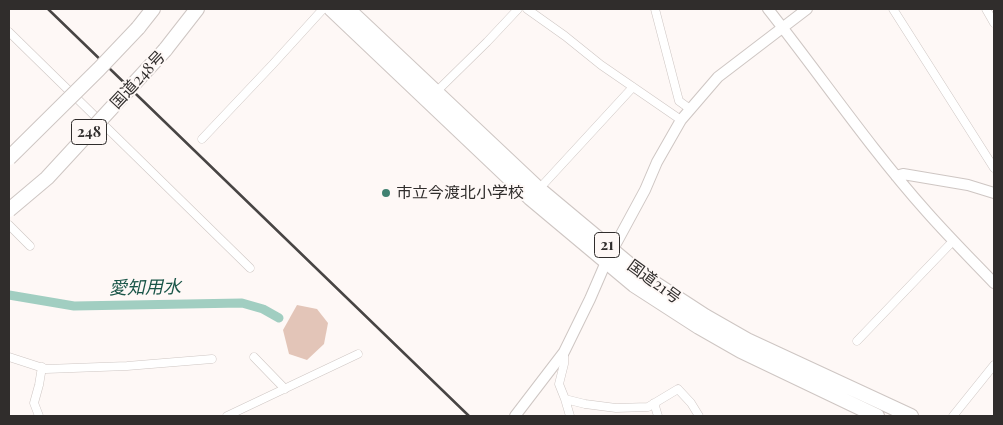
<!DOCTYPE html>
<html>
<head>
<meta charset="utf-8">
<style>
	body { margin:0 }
	#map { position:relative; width:1003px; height:425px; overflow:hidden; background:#fef8f6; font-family:"Playfair Display",serif }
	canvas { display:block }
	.frame { position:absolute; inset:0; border:10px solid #302d2c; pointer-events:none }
</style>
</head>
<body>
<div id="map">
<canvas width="1003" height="425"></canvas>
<div class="frame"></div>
</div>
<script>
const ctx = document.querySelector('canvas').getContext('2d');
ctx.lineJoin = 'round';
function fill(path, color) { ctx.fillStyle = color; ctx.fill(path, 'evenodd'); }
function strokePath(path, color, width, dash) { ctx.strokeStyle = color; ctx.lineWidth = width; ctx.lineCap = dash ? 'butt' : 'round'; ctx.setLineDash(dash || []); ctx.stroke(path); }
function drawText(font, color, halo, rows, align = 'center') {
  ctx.font = font + ' "Playfair Display","Noto Sans JP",serif'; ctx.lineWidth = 4; ctx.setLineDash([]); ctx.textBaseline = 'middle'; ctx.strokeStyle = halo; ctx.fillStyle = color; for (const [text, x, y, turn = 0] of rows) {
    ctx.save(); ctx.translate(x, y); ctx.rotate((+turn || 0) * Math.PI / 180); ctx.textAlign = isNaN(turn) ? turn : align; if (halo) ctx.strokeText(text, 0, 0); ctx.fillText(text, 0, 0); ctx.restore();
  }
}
fill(new Path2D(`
	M297,305L317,309L328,323L324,344L307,360L289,354L283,330Z`), '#e3c5b8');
strokePath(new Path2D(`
	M9,295L74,306L242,303L263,309L279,318`), '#a1cec1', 9);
const minor = new Path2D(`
	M527,9L565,36L601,65L681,120
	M655,9L679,101L690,109
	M893,9L994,168
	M986,9L994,23
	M9,32L250,268
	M436,92L487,42L518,9
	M202,139L273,64L323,9
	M539,189L633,87
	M9,225L30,246
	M857,341L953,241
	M564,352V364L559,384L565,399L585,404L616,408L648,407L678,389L691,403L699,416
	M9,357L46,369L127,366L212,359
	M254,357L285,389
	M565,399L570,416
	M654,403L658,416
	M39,416L34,403L39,385L42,367
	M227,416L358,354
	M953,416L994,365`);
const tertiary = new Path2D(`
	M768,9C821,76 869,147 926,211C948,236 971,259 994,283
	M896,176L903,174L968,185L994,193
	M515,416L564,352L590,299L606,262L645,190L657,162L681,120L718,77L807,9`);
const trunk = new Path2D(`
	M331,9L530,198L634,285L699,327L741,351L877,416
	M348,9L539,189L642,275L705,316L747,340L911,416
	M138,28L153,9
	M165,50L197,9`);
strokePath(minor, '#cec6c3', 9);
strokePath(tertiary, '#cec6c3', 12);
strokePath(trunk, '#cec6c3', 16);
strokePath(minor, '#fff', 8);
strokePath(tertiary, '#fff', 10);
strokePath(trunk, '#fff', 14);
strokePath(new Path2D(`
	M48,9L469,416`), '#484544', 2.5);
const trunkBridge = new Path2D(`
	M9,158L99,69L138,28
	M9,210L47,178L165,50`);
strokePath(trunkBridge, '#cec6c3', 16, []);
strokePath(trunkBridge, '#fff', 14);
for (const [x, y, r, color] of [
	[386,193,5,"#408171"]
]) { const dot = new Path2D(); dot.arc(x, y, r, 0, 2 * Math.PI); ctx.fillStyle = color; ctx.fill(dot); strokePath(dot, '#fef8f6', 2); }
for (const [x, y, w] of [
	[89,132,35],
	[607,245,25]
]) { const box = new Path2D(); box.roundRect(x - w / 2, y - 12.5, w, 25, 4); ctx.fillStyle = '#fef8f6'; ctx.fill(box); strokePath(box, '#302d2c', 1); }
drawText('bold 15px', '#302d2c', null, [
	["248",89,132],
	["21",607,245]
]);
drawText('16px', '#302d2c', '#fef8f6', [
	["国道248号",138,80,-47],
	["国道21号",654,282,36]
]);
drawText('16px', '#302d2c', '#fef8f6', [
	["市立今渡北小学校",396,193]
], 'left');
drawText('italic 18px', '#1a5548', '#fef8f6', [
	["愛知用水",145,288,-1]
]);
</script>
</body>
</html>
